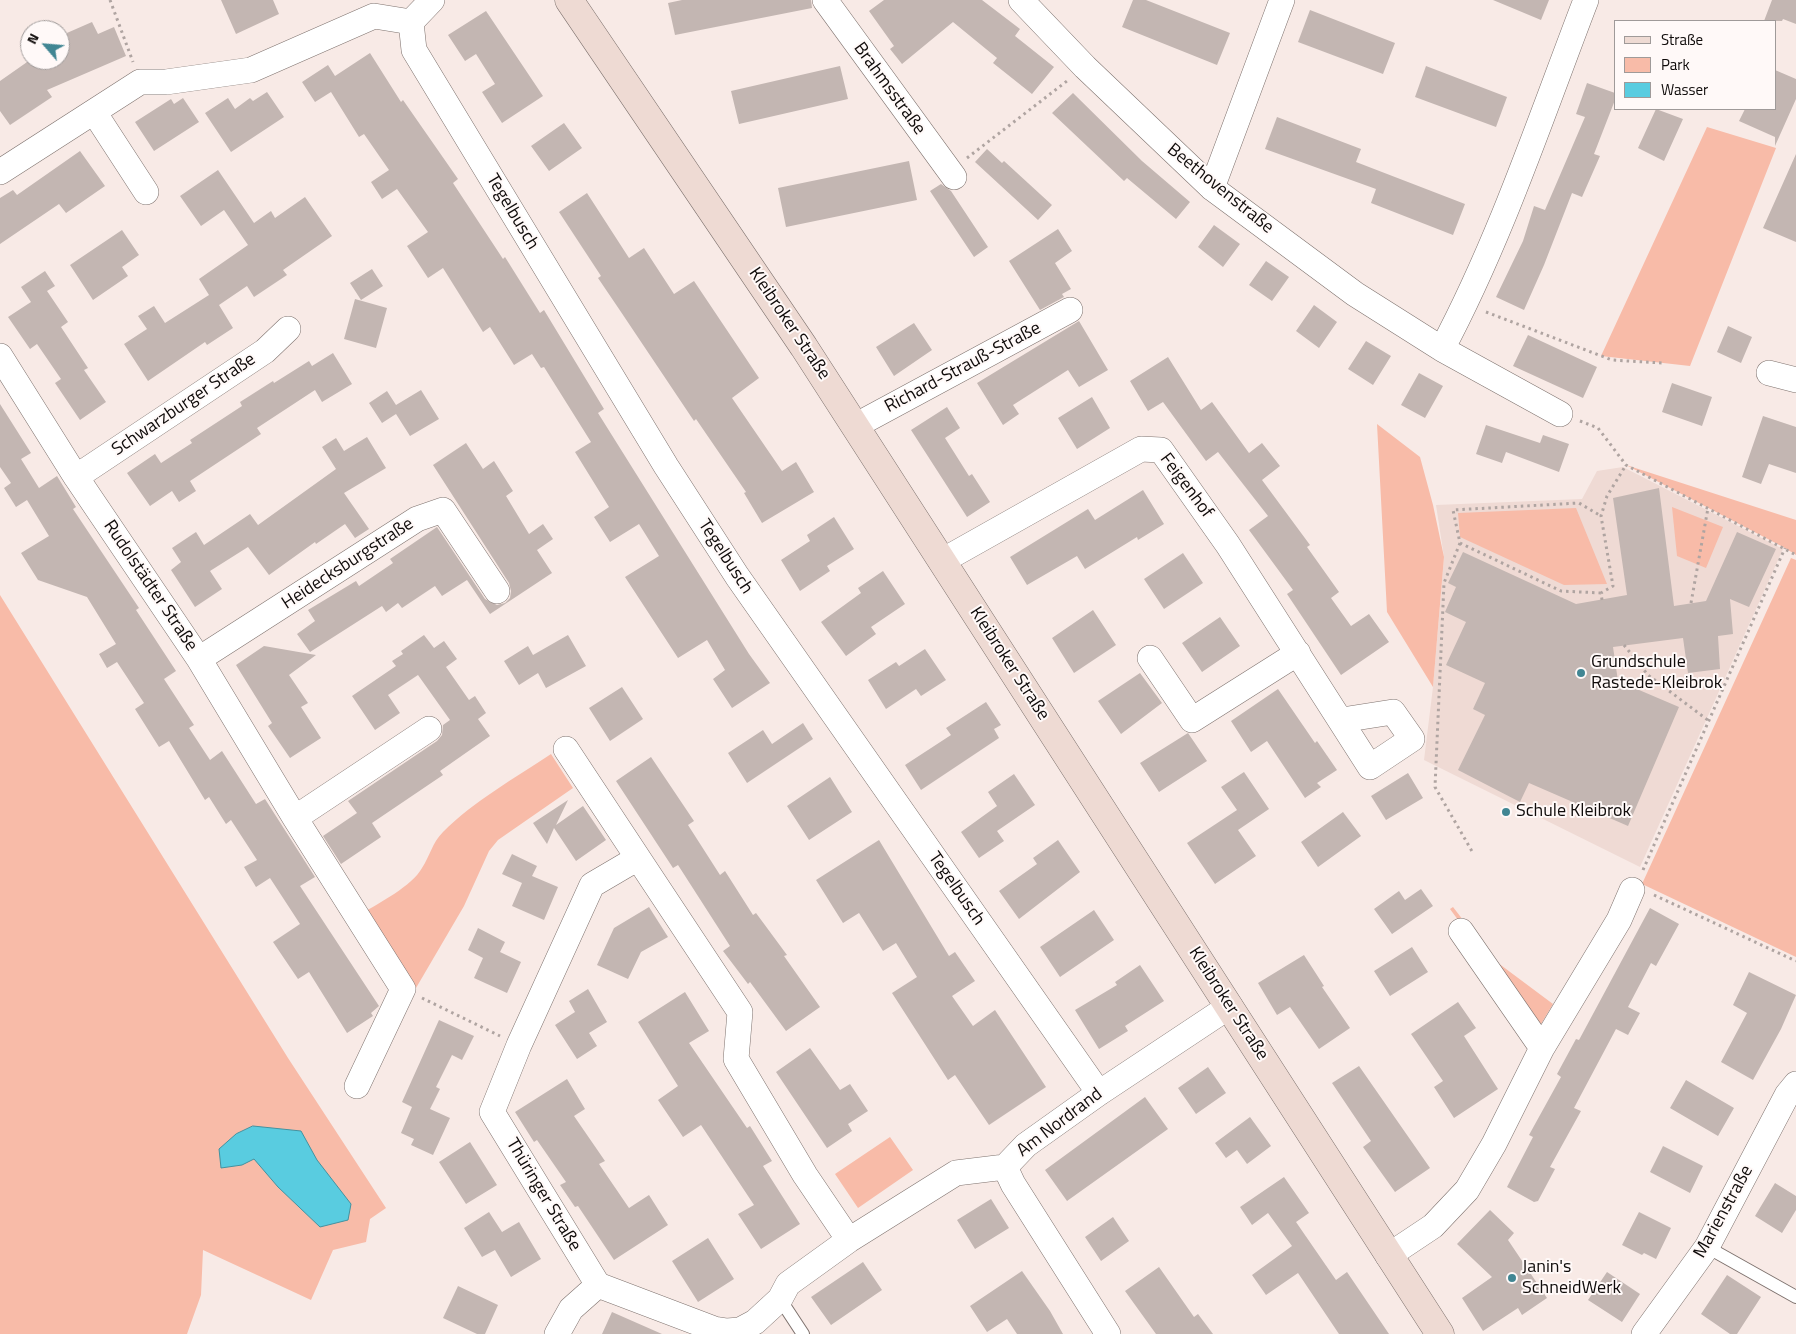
<!DOCTYPE html>
<html>
<head>
<meta charset="utf-8">
<style>
	body { margin:0 }
	#map { position:relative; width:1796px; height:1334px; overflow:hidden; background:#f8eae6; font-family:"Titillium Web",sans-serif }
	canvas { display:block }
	.legend { position:absolute; left:1614px; top:20px; width:162px; height:90px; box-sizing:border-box; background:#fff9f8; border:1px solid #9f9a99; margin:0; padding:6px 9px; list-style:none; font-size:15px; color:#0f0b0a }
	.legend li { display:flex; align-items:center; gap:10px; height:25px }
	.legend b { width:25px; border:1px solid #9f9a99 }
	.north { position:absolute; left:20px; top:20px; width:50px; height:50px; box-sizing:border-box; background:#fff9f8; border:1px solid #9f9a99; border-radius:50%; rotate:297deg; font-size:14px; font-weight:700; line-height:20px; text-align:center; color:#0f0b0a }
	.north::after { content:''; display:block; margin:auto; width:18px; height:22px; background:#418693; clip-path:polygon(50% 0,100% 100%,50% 72%,0 100%) }
</style>
</head>
<body>
<div id="map">
<canvas width="1796" height="1334"></canvas>
<ul class="legend">
<li><b style="height:6px;background:#eedad3"></b>Straße</li>
<li><b style="height:14px;background:#f8bba8"></b>Park</li>
<li><b style="height:14px;background:#59cce0"></b>Wasser</li>
</ul>
<div class="north">N</div>
</div>
<script>
const ctx = document.querySelector('canvas').getContext('2d');
ctx.lineJoin = 'round';
function fill(path, color) { ctx.fillStyle = color; ctx.fill(path, 'evenodd'); }
function strokePath(path, color, width, dash) { ctx.strokeStyle = color; ctx.lineWidth = width; ctx.lineCap = dash ? 'butt' : 'round'; ctx.setLineDash(dash || []); ctx.stroke(path); }
function drawText(font, color, halo, rows, align = 'center') {
  ctx.font = font + ' "Titillium Web",sans-serif'; ctx.lineWidth = 4; ctx.setLineDash([]); ctx.textBaseline = 'middle'; ctx.strokeStyle = halo; ctx.fillStyle = color; for (const [text, x, y, turn = 0] of rows) {
    ctx.save(); ctx.translate(x, y); ctx.rotate((+turn || 0) * Math.PI / 180); ctx.textAlign = isNaN(turn) ? turn : align; if (halo) ctx.strokeText(text, 0, 0); ctx.fillText(text, 0, 0); ctx.restore();
  }
}
fill(new Path2D(`
	M1623,467L1783,549L1640,867L1424,760L1433,687L1444,557L1436,505L1582,499L1597,471Z`), '#efdad4');
fill(new Path2D(`
	M1707,127L1776,148L1690,366L1601,356Z
	M1377,424L1420,457L1433,505L1444,557L1433,687L1387,612Z
	M1626,465L1796,520V555L1785,548Z
	M1672,507L1723,527L1706,568L1677,556Z
	M1576,508L1607,584L1564,585L1460,537L1458,513Z
	M1791,558L1796,560V957L1642,884Z
	M0,595L288,1058L386,1208L370,1219L366,1242L333,1250L311,1300L203,1250L201,1295L187,1334H0Z
	M551,754L573,788L498,840L489,851L464,906L416,988L408,984L361,914C379,903 412,886 422,868C430,856 432,843 443,832C474,801 515,778 551,754Z
	M1453,907L1494,960L1553,1004L1538,1029L1450,909Z
	M890,1137L913,1170L858,1208L835,1174Z`), '#f8bba8');
const water = new Path2D(`
	M253,1126L301,1131L317,1160L351,1204L348,1220L320,1227L278,1187L254,1159L242,1165L221,1168L219,1149L236,1134Z`);
fill(water, '#59cce0');
strokePath(water, '#4392a0', 1);
fill(new Path2D(`
	M221,0H273L279,14L236,34Z
	M682,0H811L812,8L675,35L668,3Z
	M884,0H982L1020,29L1015,36L1054,67L1032,94L993,63L997,58L953,22L902,64L890,49L894,46L869,11Z
	M1133,0H1146L1230,33L1217,65L1122,27Z
	M1493,0H1549L1541,20Z
	M1772,0H1796V24L1783,19L1782,21H1764Z
	M1310,10L1395,43L1383,74L1298,42Z
	M486,11L543,96L502,123L482,92L495,84L476,54L465,61L448,35Z
	M92,22L98,34L114,27L126,56L47,90L52,97L10,125L0,111V81L30,60H60V36Z
	M370,53L401,102L403,100L458,179L453,183L503,259L505,257L540,313L544,310L604,409L598,413L749,654L770,683L732,708L713,679L725,670L707,640L678,658L625,577L659,556L639,524L610,542L594,517L609,507L575,452L591,442L544,367L541,368L532,354L514,365L490,327L483,332L443,268L428,278L407,246L428,232L397,189L382,199L371,182L389,170L364,134L359,137L331,92L315,102L302,82L328,65L335,76Z
	M840,66L848,99L739,124L731,91Z
	M1426,66L1507,97L1496,127L1415,97Z
	M1775,70L1796,79V99L1775,146V137L1739,121L1745,109H1775Z
	M1587,83L1615,93V100L1594,154L1600,156L1582,197L1572,193L1544,265L1524,310L1496,297L1523,241L1534,206L1545,210L1585,117L1576,114Z
	M267,92L284,117L231,152L205,113L228,98L235,109L250,98L253,101Z
	M1073,93L1142,161L1190,202L1176,219L1127,178L1124,181L1052,113Z
	M183,98L199,122L154,151L135,122L171,99L174,104Z
	M1656,109L1683,119L1664,161L1638,148Z
	M1277,117L1361,149L1356,162L1465,204L1453,235L1371,203L1376,189L1265,149Z
	M564,123L582,148L549,171L531,146Z
	M987,149L1002,163L1004,161L1052,205L1038,220L975,162Z
	M80,151L105,186L66,213L59,204L0,244V198L13,190L17,195Z
	M1796,154V242L1763,228Z
	M909,161L917,200L786,227L778,188Z
	M218,170L254,223L271,211L275,218L305,197L332,236L283,270L287,275L254,297L247,286L219,305L233,328L207,345L205,342L148,381L124,344L147,329L138,316L154,306L165,323L209,295L199,279L248,245L224,210L201,226L180,196Z
	M941,184L951,191L988,247L974,257L930,191Z
	M587,193L629,258L644,248L674,294L694,281L759,378L732,398L782,471L796,462L814,492L762,523L744,493L746,492L696,419L694,421L619,309L598,278L601,276L559,212Z
	M1214,225L1240,244L1223,267L1198,247Z
	M1058,229L1072,251L1055,263L1071,289L1062,294L1064,297L1040,310L1009,261Z
	M122,230L139,255L122,267L128,276L93,300L70,265Z
	M1266,261L1289,277L1272,301L1249,285Z
	M372,269L383,286L361,300L350,283Z
	M45,271L55,286L47,291L68,322L61,327L88,368L84,370L106,402L80,420L55,383L61,379L37,344L30,349L8,317L31,302L21,287Z
	M355,299L387,308L376,348L344,339Z
	M1314,305L1337,322L1319,348L1296,331Z
	M1079,321L1108,370L1079,387L1068,370L1013,405L1019,414L1003,425L977,383Z
	M914,323L932,350L894,376L876,347Z
	M1728,326L1752,337L1741,363L1717,352Z
	M1528,335L1597,367L1583,398L1513,366Z
	M1366,341L1391,356L1373,385L1348,369Z
	M333,353L352,384L322,402L315,390L257,428L261,434L190,481L196,491L179,502L172,491L150,506L127,473L155,454L161,463L192,443L190,440L242,406L240,402L273,381L274,383L309,361L312,366Z
	M1168,357L1201,410L1212,402L1249,453L1262,443L1280,466L1262,480L1310,545L1307,547L1339,592L1331,598L1351,626L1369,614L1389,642L1341,675L1287,594L1293,590L1249,530L1268,516L1218,452L1206,461L1163,402L1148,411L1130,381Z
	M1419,373L1443,386L1425,418L1401,405Z
	M1672,383L1712,397L1702,426L1662,412Z
	M421,390L439,419L410,436L396,414L382,423L369,403L387,391L396,405Z
	M1092,397L1110,428L1077,449L1058,418Z
	M0,404L31,453L21,459L39,488L57,476L76,507L73,509L139,608L136,610L176,671L164,679L194,725L189,728L210,760L222,751L256,804L265,799L315,877L300,886L379,1006L371,1013L373,1016L347,1033L309,972L298,979L273,942L300,924L270,878L256,887L244,867L257,860L231,820L226,824L209,797L205,800L169,741L159,747L135,709L144,703L117,662L107,668L99,654L116,644L87,597L38,580L21,553L49,536L27,500L16,507L4,488L11,483L0,467Z
	M947,407L960,428L945,438L969,476L972,474L990,502L967,517L911,430Z
	M1763,416L1796,427V473L1769,464L1761,484L1742,477Z
	M1486,425L1540,443L1543,435L1569,444L1559,472L1506,452L1502,463L1476,454Z
	M367,437L386,468L344,493L369,529L355,538L345,524L316,544L315,542L269,575L248,547L210,571L222,589L195,607L171,570L181,562L172,548L196,532L204,545L250,514L258,525L336,469L322,447L336,438L344,451Z
	M466,443L483,469L494,461L513,491L506,496L529,534L543,524L553,539L537,550L552,573L490,614L467,580L442,596L435,586L402,608L398,603L386,612L382,606L310,652L297,634L315,621L308,610L356,581L359,586L393,563L390,559L437,527L485,599L497,605L505,603L510,598L511,591L509,583L433,465Z
	M1659,488L1674,606L1706,601L1737,532L1776,549L1749,607L1730,599L1733,634L1718,636L1720,669L1688,673L1683,638L1613,647L1618,681L1679,707L1628,826L1529,783L1520,802L1458,770L1485,715L1473,709L1485,683L1446,665L1466,622L1445,612L1456,587L1448,583L1463,552L1576,604L1627,595L1613,498Z
	M1143,490L1164,524L1138,540L1137,537L1085,569L1077,556L1027,585L1010,557L1088,509L1095,520Z
	M834,517L854,549L827,566L830,571L800,591L781,560L810,541L807,535Z
	M1183,553L1203,583L1164,609L1144,579Z
	M883,571L905,604L871,627L876,634L846,656L821,622L861,593L858,588Z
	M1093,610L1116,645L1074,673L1052,638Z
	M1220,617L1240,646L1202,672L1182,643Z
	M424,635L434,648L444,641L457,659L446,667L469,700L475,696L486,713L478,719L490,736L440,771L443,775L372,823L381,837L341,864L323,836L357,813L348,801L437,741L442,735L443,725L450,720L418,675L388,695L400,713L375,730L352,696L396,666L392,661L403,654L401,651Z
	M568,635L586,666L546,688L538,673L519,685L504,661L528,646L533,655Z
	M264,646L316,655L289,675L308,703L301,707L321,738L290,758L268,726L272,723L236,665Z
	M925,649L946,680L921,696L916,689L886,709L868,680L896,662L899,666Z
	M1140,673L1162,703L1121,734L1098,701Z
	M622,687L643,719L610,741L589,708Z
	M1278,689L1315,743L1317,741L1337,770L1317,783L1321,787L1305,798L1267,741L1251,752L1231,721Z
	M986,702L1001,725L994,729L999,738L921,790L905,765L951,735L946,728Z
	M803,723L813,739L747,783L728,753L763,730L772,744Z
	M1188,733L1207,761L1159,792L1140,763Z
	M651,757L694,821L688,825L720,875L725,871L753,915L756,913L787,955L784,956L820,1007L786,1031L750,982L748,984L723,951L730,946L678,865L673,868L616,781Z
	M1244,772L1269,809L1238,830L1256,856L1215,884L1187,843L1237,810L1221,787Z
	M1408,773L1423,798L1386,820L1371,796Z
	M1014,774L1035,805L997,831L1004,841L979,858L961,832L997,806L988,792Z
	M830,777L852,812L809,840L787,806Z
	M568,800L556,825L583,806L606,840L576,861L554,828L547,844L533,823Z
	M1343,812L1361,836L1318,867L1301,842Z
	M879,840L949,956L955,952L975,981L952,996L973,1026L995,1010L1046,1087L989,1125L955,1075L948,1080L892,993L917,977L896,943L883,951L859,913L843,923L816,880Z
	M1058,840L1080,872L1019,919L999,891L1037,864L1033,858Z
	M512,854L537,866L532,876L558,887L544,920L512,906L522,883L502,874Z
	M1421,889L1433,906L1392,934L1374,909L1399,891L1405,900Z
	M649,907L668,937L641,952L628,979L597,965L614,928Z
	M1650,908L1679,924L1656,966L1651,963L1628,1007L1640,1013L1628,1035L1616,1029L1574,1108L1581,1111L1550,1167L1555,1169L1538,1201L1534,1202L1507,1187L1533,1137L1529,1135L1561,1077L1557,1074L1576,1039L1579,1040Z
	M1094,910L1114,940L1060,977L1040,947Z
	M478,928L505,942L500,952L521,962L507,993L474,978L483,958L468,950Z
	M1412,947L1428,972L1390,996L1374,971Z
	M1304,955L1324,986L1322,987L1350,1028L1319,1049L1290,1007L1277,1015L1258,983Z
	M1140,965L1164,1001L1125,1026L1128,1031L1099,1049L1075,1010L1117,985L1115,982Z
	M1749,972L1796,995L1781,1029L1753,1080L1721,1062L1747,1013L1733,1005Z
	M588,989L607,1022L589,1033L597,1046L577,1059L555,1025L575,1012L569,1001Z
	M685,992L709,1031L689,1043L747,1128L750,1126L772,1161L763,1166L800,1224L761,1249L738,1214L754,1205L701,1125L683,1137L658,1100L678,1086L638,1022Z
	M1458,1002L1476,1028L1464,1036L1498,1089L1454,1118L1434,1087L1443,1081L1411,1034Z
	M439,1020L474,1036L462,1060L452,1055L436,1087L440,1089L430,1109L450,1118L433,1155L411,1145L414,1139L401,1133L412,1107L402,1102Z
	M810,1048L840,1090L850,1084L868,1111L848,1124L852,1131L827,1148L776,1072Z
	M1359,1066L1430,1168L1395,1192L1363,1147L1371,1141L1332,1083Z
	M1208,1067L1226,1093L1196,1114L1178,1088Z
	M567,1079L585,1109L574,1116L605,1161L599,1164L629,1208L649,1195L668,1225L614,1260L578,1206L575,1207L560,1185L566,1182L537,1140L534,1142L515,1112Z
	M1686,1080L1734,1108L1718,1136L1670,1108Z
	M1145,1097L1168,1129L1067,1201L1045,1170Z
	M1250,1117L1271,1146L1247,1164L1237,1150L1226,1158L1215,1143Z
	M470,1142L497,1185L466,1204L439,1162Z
	M1663,1146L1703,1166L1690,1193L1650,1172Z
	M1284,1177L1309,1213L1296,1222L1336,1280L1347,1272L1389,1334H1339L1298,1273L1266,1295L1252,1275L1292,1246L1268,1213L1252,1225L1240,1207Z
	M1775,1183L1796,1196V1210L1782,1233L1755,1216Z
	M991,1199L1009,1228L975,1249L957,1220Z
	M1490,1210L1514,1233L1508,1240L1547,1298L1522,1315L1518,1308L1483,1331L1462,1298L1492,1277L1457,1244Z
	M489,1212L502,1232L519,1222L541,1259L511,1277L495,1250L482,1257L464,1228Z
	M1639,1212L1671,1228L1656,1259L1644,1253L1642,1255L1622,1245Z
	M1113,1217L1129,1241L1101,1261L1085,1237Z
	M708,1238L734,1279L698,1302L672,1261Z
	M863,1262L882,1290L831,1325L811,1297Z
	M1159,1267L1194,1317L1198,1314L1213,1334H1156L1125,1291Z
	M1022,1271L1050,1311L1063,1334H1017L1007,1319L987,1332L970,1306Z
	M1607,1272L1640,1294L1622,1322L1588,1300Z
	M1727,1275L1761,1297L1737,1334H1730L1701,1314Z
	M458,1286L498,1305L485,1334H477L443,1318Z
	M612,1312L662,1334H602Z`), '#c3b6b2');
const lane = new Path2D(`
	M1707,1247L1796,1297
	M780,1299L803,1334`);
const street = new Path2D(`
	M432,0L411,22L414,50L666,466L737,576L1099,1093
	M825,0L954,177
	M1021,0L1085,67L1212,188L1355,294L1442,349C1501,238 1541,117 1586,0
	M94,112L146,192
	M0,172L140,82H166L251,70L374,16L411,22
	M1212,188L1282,0
	M1442,349L1560,414
	M0,356L76,477L199,659L295,818L403,989L357,1086
	M1769,373L1796,380
	M855,426L1070,310
	M76,477L265,351L288,329
	M942,561L1141,449L1161,450L1228,545L1370,767L1412,739L1393,712L1342,720
	M1150,658L1192,720L1298,653
	M199,659L417,519L443,510L497,591
	M566,749L638,858
	M295,818L429,729
	M1461,931L1542,1048
	M1005,1167L1026,1145L1099,1093L1230,1006
	M1005,1167L1013,1184L1108,1334
	M849,1240L805,1175L736,1059L740,1012L638,858L592,885L519,1045L492,1112L598,1285L714,1329L727,1331L740,1330L755,1322L780,1299L788,1284L849,1240L956,1173L1005,1167
	M1388,1256L1433,1226L1467,1190L1494,1144L1542,1048L1619,920L1632,890
	M557,1334L571,1309L598,1285
	M1644,1334L1707,1247L1787,1095L1796,1084`);
const secondary = new Path2D(`
	M569,0L804,347L1440,1334`);
strokePath(lane, '#7e726e', 14);
strokePath(street, '#7e726e', 26);
strokePath(secondary, '#7e726e', 29);
strokePath(new Path2D(`
	M110,0L133,62
	M967,158L1067,81
	M1486,312L1612,360L1662,363
	M1580,421L1598,428L1626,465L1796,555
	M1460,543L1444,583L1435,787L1473,853
	M1601,593L1561,591L1460,543L1453,510L1579,503L1601,516
	M1602,600L1601,593L1613,586L1601,516L1607,496L1626,465
	M1691,603L1708,508
	M1624,645L1648,675L1709,721
	M1643,870L1785,548
	M1654,895L1796,961
	M422,998L500,1036`), '#afa4a1', 3, [2.5, 4]);
strokePath(lane, '#fff', 12);
strokePath(street, '#fff', 25);
strokePath(secondary, '#eedad3', 28);
for (const [x, y, r, color] of [
	[1581,673,5,"#418693"],
	[1506,812,5,"#418693"],
	[1512,1278,5,"#418693"]
]) { const dot = new Path2D(); dot.arc(x, y, r, 0, 2 * Math.PI); ctx.fillStyle = color; ctx.fill(dot); strokePath(dot, '#fff9f8', 2); }
drawText('18px', '#0f0b0a', '#fff9f8', [
	["Brahmsstraße",889,89,54],
	["Beethovenstraße",1220,189,39],
	["Tegelbusch",512,212,59],
	["Kleibroker Straße",789,324,56],
	["Richard-Strauß-Straße",963,368,-28],
	["Schwarzburger Straße",184,405,-34],
	["Feigenhof",1186,486,53],
	["Tegelbusch",725,557,57],
	["Heidecksburgstraße",348,564,-33],
	["Rudolstädter Straße",150,586,56],
	["Kleibroker Straße",1009,664,57],
	["Tegelbusch",956,889,55],
	["Kleibroker Straße",1228,1004,57],
	["Am Nordrand",1060,1123,-37],
	["Thüringer Straße",543,1195,59],
	["Marienstraße",1724,1212,-61]
]);
drawText('18px', '#0f0b0a', '#fff9f8', [
	["Grundschule",1591,663],
	["Rastede-Kleibrok",1591,684],
	["Schule Kleibrok",1516,812],
	["Janin's",1522,1268],
	["SchneidWerk",1522,1289]
], 'left');
</script>
</body>
</html>
